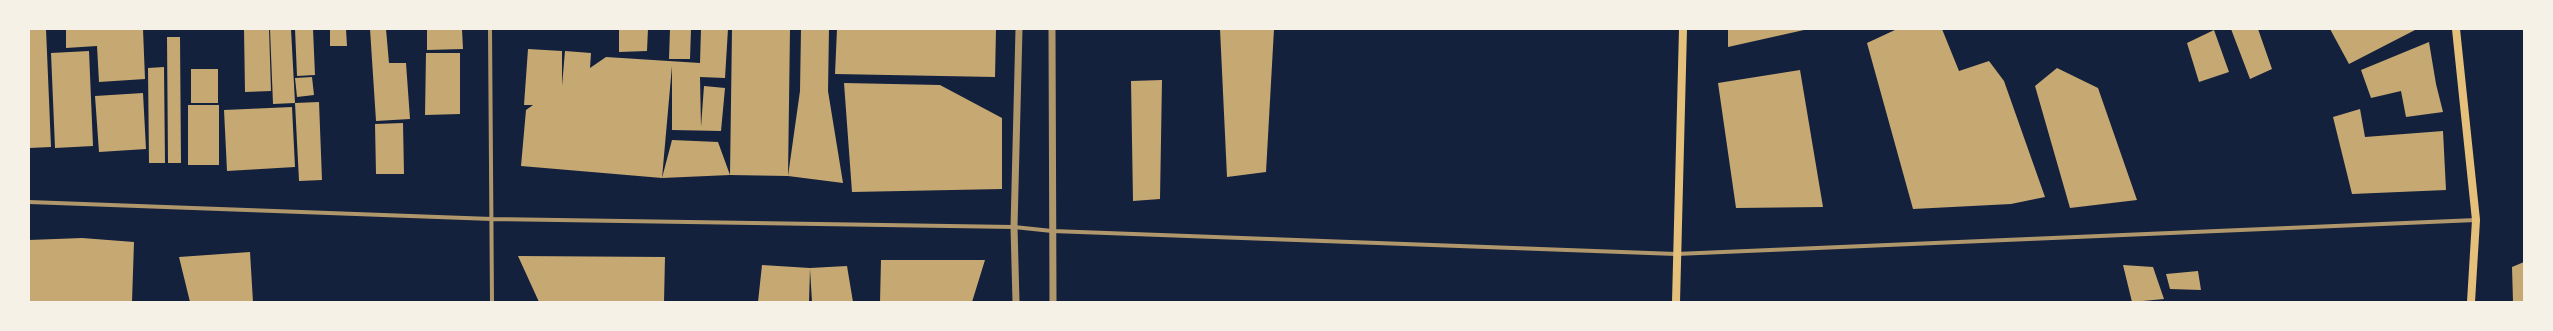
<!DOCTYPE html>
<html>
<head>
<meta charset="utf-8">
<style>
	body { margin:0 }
	#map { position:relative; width:2553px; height:331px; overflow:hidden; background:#14213d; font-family:Inter,sans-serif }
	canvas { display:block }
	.frame { position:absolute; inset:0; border:30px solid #f6f1e7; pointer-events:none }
</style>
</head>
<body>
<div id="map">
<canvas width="2553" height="331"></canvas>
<div class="frame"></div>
</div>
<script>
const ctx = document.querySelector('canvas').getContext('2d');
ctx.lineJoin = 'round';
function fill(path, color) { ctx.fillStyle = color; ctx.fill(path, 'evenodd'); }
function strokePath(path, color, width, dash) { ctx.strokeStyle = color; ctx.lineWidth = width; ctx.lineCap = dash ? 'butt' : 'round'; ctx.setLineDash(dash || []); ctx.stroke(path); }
fill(new Path2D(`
	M29,29H46L51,147L29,148Z
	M66,29H143L145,79L99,82L97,46L66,48Z
	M244,29H269L271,91L245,92Z
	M270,29H291L295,103L273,104Z
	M295,29H313L315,75L297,76Z
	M330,29H346L347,46H330Z
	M370,29H386L389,63H406L410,119L376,121Z
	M427,29H462L463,49L427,50Z
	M619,29H648L647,51L619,52Z
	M670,29H691L690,59H669Z
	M701,29H728L725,78L700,77L701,127L704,86L725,88L721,131L672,130V66L662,178L672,140L718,142L730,175L662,178L521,166L526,110L533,105H524L528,49L562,51V86L565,51L591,53L590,68L606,57L700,63Z
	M732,29H790L788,176L730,175Z
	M801,29H829L828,91L843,183L788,176L800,91Z
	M837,29H996L995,77L835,74Z
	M1220,29H1274L1266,172L1227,177Z
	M1728,29H1804V30L1728,47Z
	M1897,29H1942L1959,71L1989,61L2004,81L2045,197L2011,204L1913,209L1867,43Z
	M2231,29H2258L2272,69L2250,79Z
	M2330,29H2417L2349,64Z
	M2214,30L2229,72L2199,82L2187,43Z
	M167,37H180L181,163H168Z
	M2429,42L2436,84L2443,112L2406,117L2401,91L2371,98L2361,70Z
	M89,51L93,146L55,148L51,53Z
	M426,53H460V114L425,115Z
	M164,67L165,163H149L148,68Z
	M2057,68L2098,88L2137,200L2070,208L2035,86Z
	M191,69H218V103H191Z
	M1800,70L1823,207L1736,208L1718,83Z
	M312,77L314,95L297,97L295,78Z
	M1162,80L1160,199L1133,201L1131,81Z
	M844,83L940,85L1002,118V189L852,192Z
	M143,93L146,149L99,152L95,96Z
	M319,102L322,180L299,181L295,103Z
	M188,105H219V165H188Z
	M292,107L295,167L227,171L224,110Z
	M2360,109L2365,137L2443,131L2446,190L2352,194L2333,117Z
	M403,123L404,174H376L375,124Z
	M82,238L134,242L132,302H29V240Z
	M250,252L253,302H190L179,257Z
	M518,256L665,257L664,302H539Z
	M881,260H985L972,302H880Z
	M2524,262V302H2513L2512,267Z
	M762,265L810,268L847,266L853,302H812L810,269L809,302H758Z
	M2123,265L2153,267L2164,299L2132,302Z
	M2198,271L2201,290L2170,289L2166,274Z`), '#c6a872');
strokePath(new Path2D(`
	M490,29L492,302
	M29,202L492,219L1014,227L1052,231L1676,254L2476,220`), '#b1986c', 4);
strokePath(new Path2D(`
	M1052,29L1053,302
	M1016,302L1014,227L1019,29`), '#b1986c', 7);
strokePath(new Path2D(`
	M2456,29L2476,220L2471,302
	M1676,302L1683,29`), '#e5c07b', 8);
</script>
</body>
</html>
